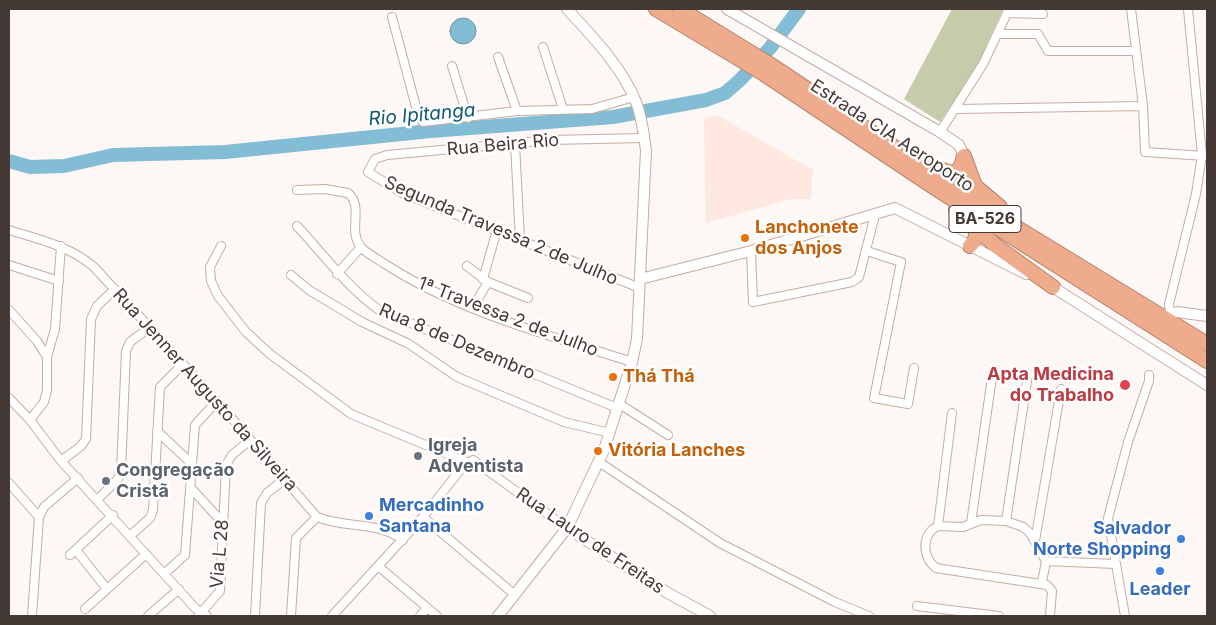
<!DOCTYPE html>
<html>
<head>
<meta charset="utf-8">
<style>
	body { margin:0 }
	#map { position:relative; width:1216px; height:625px; overflow:hidden; background:#fdf8f6; font-family:Inter,sans-serif }
	canvas { display:block }
	.frame { position:absolute; inset:0; border:10px solid #443935; pointer-events:none }
</style>
</head>
<body>
<div id="map">
<canvas width="1216" height="625"></canvas>
<div class="frame"></div>
</div>
<script>
const ctx = document.querySelector('canvas').getContext('2d');
ctx.lineJoin = 'round';
function fill(path, color) { ctx.fillStyle = color; ctx.fill(path, 'evenodd'); }
function strokePath(path, color, width, dash) { ctx.strokeStyle = color; ctx.lineWidth = width; ctx.lineCap = dash ? 'butt' : 'round'; ctx.setLineDash(dash || []); ctx.stroke(path); }
function drawText(font, color, halo, rows, align = 'center') {
  ctx.font = font + ' Inter,sans-serif'; ctx.lineWidth = 5; ctx.setLineDash([]); ctx.textBaseline = 'middle'; ctx.strokeStyle = halo; ctx.fillStyle = color; for (const [text, x, y, turn = 0] of rows) {
    ctx.save(); ctx.translate(x, y); ctx.rotate((+turn || 0) * Math.PI / 180); ctx.textAlign = isNaN(turn) ? turn : align; if (halo) ctx.strokeText(text, 0, 0); ctx.fillText(text, 0, 0); ctx.restore();
  }
}
fill(new Path2D(`
	M717,115L813,170L811,199H791L706,223L704,119Z`), '#fee8e0');
fill(new Path2D(`
	M952,9H1003L977,66L940,122L904,99Z`), '#c6cba9');
const water = new Path2D(`
	M450 31a13 13 0 1 1 26 0a13 13 0 1 1-26 0Z`);
fill(water, '#83bcd5');
strokePath(water, '#7095a5', 1);
strokePath(new Path2D(`
	M9,161L30,167L64,166L113,155L225,152L431,131L613,117L706,100L725,93L740,80L770,48L799,9`), '#83bcd5', 14);
const street = new Path2D(`
	M1131,9L1143,106L1145,152L1205,156
	M1007,13L1043,14
	M392,17L419,118L423,122L517,111L592,109L634,97
	M997,34H1038L1048,51H1136
	M543,47L563,109
	M498,57L517,111
	M452,66L468,118
	M956,109L1143,106
	M940,132L983,64L1009,9
	M515,144L520,240
	M297,190L325,189L348,193C364,206 348,230 360,246C365,253 378,259 385,264C459,312 549,335 632,362
	M297,226C324,255 346,286 379,310L617,408
	M9,230C38,239 70,246 94,267L217,401L317,517C347,529 375,520 403,540
	M221,246L210,267L211,281L218,296L246,332L270,354L351,414L469,463
	M751,251L753,302L852,282L859,277L875,215
	M867,251L901,262L874,398L908,404L914,368
	M9,265L59,281
	M467,266L488,282L528,298
	M337,274L361,247
	M291,275L309,290L362,322L409,344L457,377L564,422L610,433
	M483,279L497,230
	M640,288L402,193L368,172L375,159L387,155L550,140L644,138
	M473,307L488,282
	M9,310L37,341L47,357
	M1170,314L1169,304L1196,194L1202,155L1188,9
	M9,398L30,420L61,461L196,609L207,616
	M618,403L668,435
	M30,420L44,402L47,390V357L55,329L61,246
	M157,431L191,463
	M61,461L81,446L86,439L91,319L97,306L115,289
	M599,462L720,543L835,602L869,616
	M9,483L39,517
	M190,487L223,523
	M98,499L118,479L121,471L126,351L130,342L150,327
	M423,517L515,595
	M1006,521L1027,381
	M971,523L992,377
	M938,526L952,413
	M131,535L150,518L153,510L160,387L183,364
	M1035,541L1061,389
	M76,550L106,588
	M70,555L113,515
	M1046,561L1115,564
	M378,566L437,616
	M164,574L185,555L195,425L217,401
	M1042,582L1046,561L1030,533L1023,527L1006,521L981,520L963,527L938,526C921,534 922,557 936,568L1047,585L1052,591L1050,616
	M917,606L999,616
	M85,609L146,554
	M199,615L220,591L226,465L232,455L250,440
	M32,616L39,517L44,507L78,478
	M148,616L179,589
	M255,616L261,503L267,493L285,479
	M291,616L296,538L317,517
	M332,616L423,517L461,469L473,460L567,528
	M420,616L427,608
	M1125,616L1108,518L1128,442L1149,381V375`);
const secondary = new Path2D(`
	M727,9L940,132L959,145L964,156
	M640,279L751,251L895,208L1026,274
	M1048,284L1207,385
	M1165,318L1177,312L1207,316
	M567,528L666,592L710,616
	M498,616L567,528L604,450L632,362L637,339L646,151C644,135 642,117 636,102C622,67 592,36 567,9`);
const highway = new Path2D(`
	M656,9L764,74L932,186L1207,361
	M680,9L771,65L993,213L1207,344
	M964,156L975,186L1000,207
	M935,167L950,173L956,172L961,167L964,156
	M956,209L996,246L1053,287
	M970,246L975,240L977,229`);
strokePath(street, '#c6aca2', 10);
strokePath(secondary, '#c6aca2', 12);
strokePath(highway, '#b3846e', 16);
strokePath(street, '#fff', 8);
strokePath(secondary, '#fff', 10);
strokePath(highway, '#efac8c', 14);
for (const [x, y, r, color] of [
	[745,238,5,"#e8710a"],
	[613,377,5,"#e8710a"],
	[1125,385,6,"#e0444e"],
	[598,451,5,"#e8710a"],
	[418,456,5,"#6b7280"],
	[106,481,5,"#6b7280"],
	[369,516,5,"#3f7fe0"],
	[1181,539,5,"#3f7fe0"],
	[1160,571,5,"#3f7fe0"]
]) { const dot = new Path2D(); dot.arc(x, y, r, 0, 2 * Math.PI); ctx.fillStyle = color; ctx.fill(dot); strokePath(dot, '#fff', 2); }
for (const [x, y, w] of [
	[985,219,72]
]) { const box = new Path2D(); box.roundRect(x - w / 2, y - 13.5, w, 27, 4); ctx.fillStyle = '#fff'; ctx.fill(box); strokePath(box, '#443935', 1); }
drawText('bold 16px', '#443935', null, [
	["BA-526",985,219]
]);
drawText('18px', '#443935', '#fff', [
	["Estrada CIA Aeroporto",892,136,33],
	["Rua Beira Rio",503,145,-5],
	["Segunda Travessa 2 de Julho",501,231,23],
	["1ª Travessa 2 de Julho",508,317,21],
	["Rua 8 de Dezembro",457,342,23],
	["Rua Jenner Augusto da Silveira",205,390,48],
	["Rua Lauro de Freitas",590,541,34],
	["Via L 28",220,554,-85]
]);
drawText('bold 18px', '#c56008', '#fff', [
	["Lanchonete",755,228],
	["dos Anjos",755,249],
	["Thá Thá",623,377],
	["Vitória Lanches",608,451]
], 'left');
drawText('bold 18px', '#be3a42', '#fff', [
	["Apta Medicina",1114,375],
	["do Trabalho",1114,396]
], 'right');
drawText('bold 18px', '#5b616d', '#fff', [
	["Igreja",428,446],
	["Adventista",428,467],
	["Congregação",116,471],
	["Cristã",116,492]
], 'left');
drawText('bold 18px', '#366cbe', '#fff', [
	["Mercadinho",379,506],
	["Santana",379,527],
	["Salvador",1171,529,"right"],
	["Norte Shopping",1171,550,"right"],
	["Leader",1160,590,"center"]
], 'left');
drawText('italic 19px', '#0d5972', '#fff', [
	["Rio Ipitanga",422,115,-5]
]);
</script>
</body>
</html>
